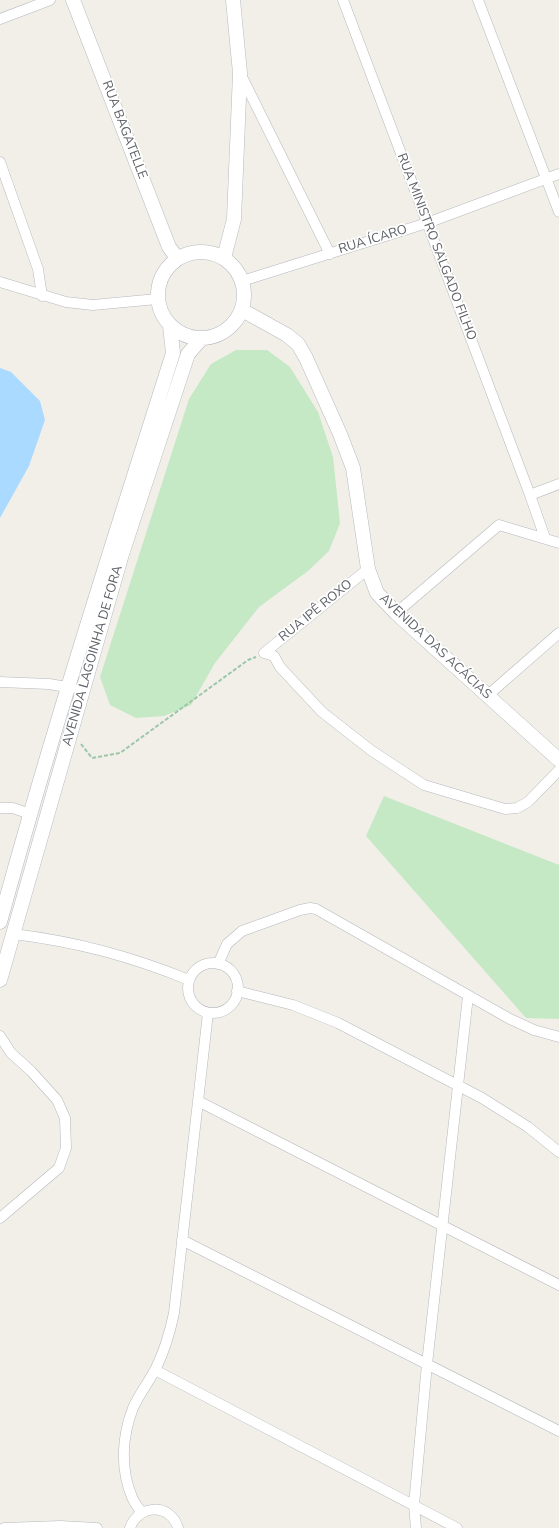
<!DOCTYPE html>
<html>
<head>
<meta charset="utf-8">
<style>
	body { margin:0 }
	canvas { display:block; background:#f1efe8 }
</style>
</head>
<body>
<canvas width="559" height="1528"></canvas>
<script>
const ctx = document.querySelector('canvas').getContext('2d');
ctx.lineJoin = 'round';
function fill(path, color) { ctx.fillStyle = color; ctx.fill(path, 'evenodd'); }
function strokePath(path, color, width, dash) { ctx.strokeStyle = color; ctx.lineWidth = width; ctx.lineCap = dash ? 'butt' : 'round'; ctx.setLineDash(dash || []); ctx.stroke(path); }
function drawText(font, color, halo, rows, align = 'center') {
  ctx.font = font + ' "Nunito Sans",sans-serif'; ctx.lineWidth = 3.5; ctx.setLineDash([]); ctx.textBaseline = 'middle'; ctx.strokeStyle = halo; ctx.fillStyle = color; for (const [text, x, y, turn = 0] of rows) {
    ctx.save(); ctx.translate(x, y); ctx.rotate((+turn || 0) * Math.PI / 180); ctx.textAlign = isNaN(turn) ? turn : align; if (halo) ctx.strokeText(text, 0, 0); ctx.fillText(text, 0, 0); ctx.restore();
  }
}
fill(new Path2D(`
	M236,350H267L290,367L318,412L333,457L340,523L329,551L308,571L259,607L215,663L191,705L164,716L136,718L110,705L100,677L189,399L211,364Z
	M384,796L559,865V1019L526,1018L366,836Z`), '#c5e8c5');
fill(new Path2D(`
	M0,368L11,372L40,401L45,420L29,466L0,518Z`), '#aadaff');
const street = new Path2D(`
	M343,0L530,495
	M478,0L559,212
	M0,19L50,0
	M241,75L330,254
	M0,162L38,269L42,296
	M242,281L427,223L559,174
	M0,282L66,302L93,305L157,299
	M545,538L530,495L559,484
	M396,613L499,525L559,543
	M264,653L274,656L280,667L322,712L372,751L424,785L505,809L517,808L528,802L559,770
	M264,653L368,569
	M0,682L49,684L73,688
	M487,696L559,633
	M0,808H13L30,814
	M14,934C77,942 130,956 189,980
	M188 988a25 25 0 1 1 50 0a25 25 0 1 1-50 0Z
	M218,964L227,944L242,931L300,910L310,908L316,909L510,1019L534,1030L559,1037
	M237,991L293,1005L338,1023L482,1098L528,1127L559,1152
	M0,1036L11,1053L31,1071L57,1100L65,1118L66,1148L59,1168L0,1218
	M198,1101L559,1285
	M182,1240L559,1431
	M155,1370L457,1528
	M142,1513C139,1508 134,1503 132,1497C120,1469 122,1436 133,1408C139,1394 149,1382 156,1368C165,1350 170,1332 174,1313L208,1013
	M4,1528L60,1526L97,1528
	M130,1528C138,1504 171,1503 178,1528
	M416,1528L414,1505L427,1364L468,996`);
const secondary = new Path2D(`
	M73,0L169,247L177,258
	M158 295a43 43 0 1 1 86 0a43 43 0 1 1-86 0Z
	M224,258L234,219L240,73L233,0
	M242,310L287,335L298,344L306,358L340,434L353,468L368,569L377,593L396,613L559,760
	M0,922C52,731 113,542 173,353L170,326
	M0,980L122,554L188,354L201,339`);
strokePath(street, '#b5b8bc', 11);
strokePath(secondary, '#b6babf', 15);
strokePath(new Path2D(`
	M81,744L92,758L120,753L248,660L256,657`), '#9cc7a9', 2, [4, 2]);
strokePath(street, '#fff', 10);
strokePath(secondary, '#fff', 14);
drawText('13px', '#5f6368', '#fff', [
	["RUA BAGATELLE",124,130,69],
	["RUA ÍCARO",373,240,-17],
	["RUA MINISTRO SALGADO FILHO",436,247,69],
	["RUA IPÊ ROXO",316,611,-39],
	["AVENIDA DAS ACÁCIAS",435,647,43],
	["AVENIDA LAGOINHA DE FORA",93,656,-74]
]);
</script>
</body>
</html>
